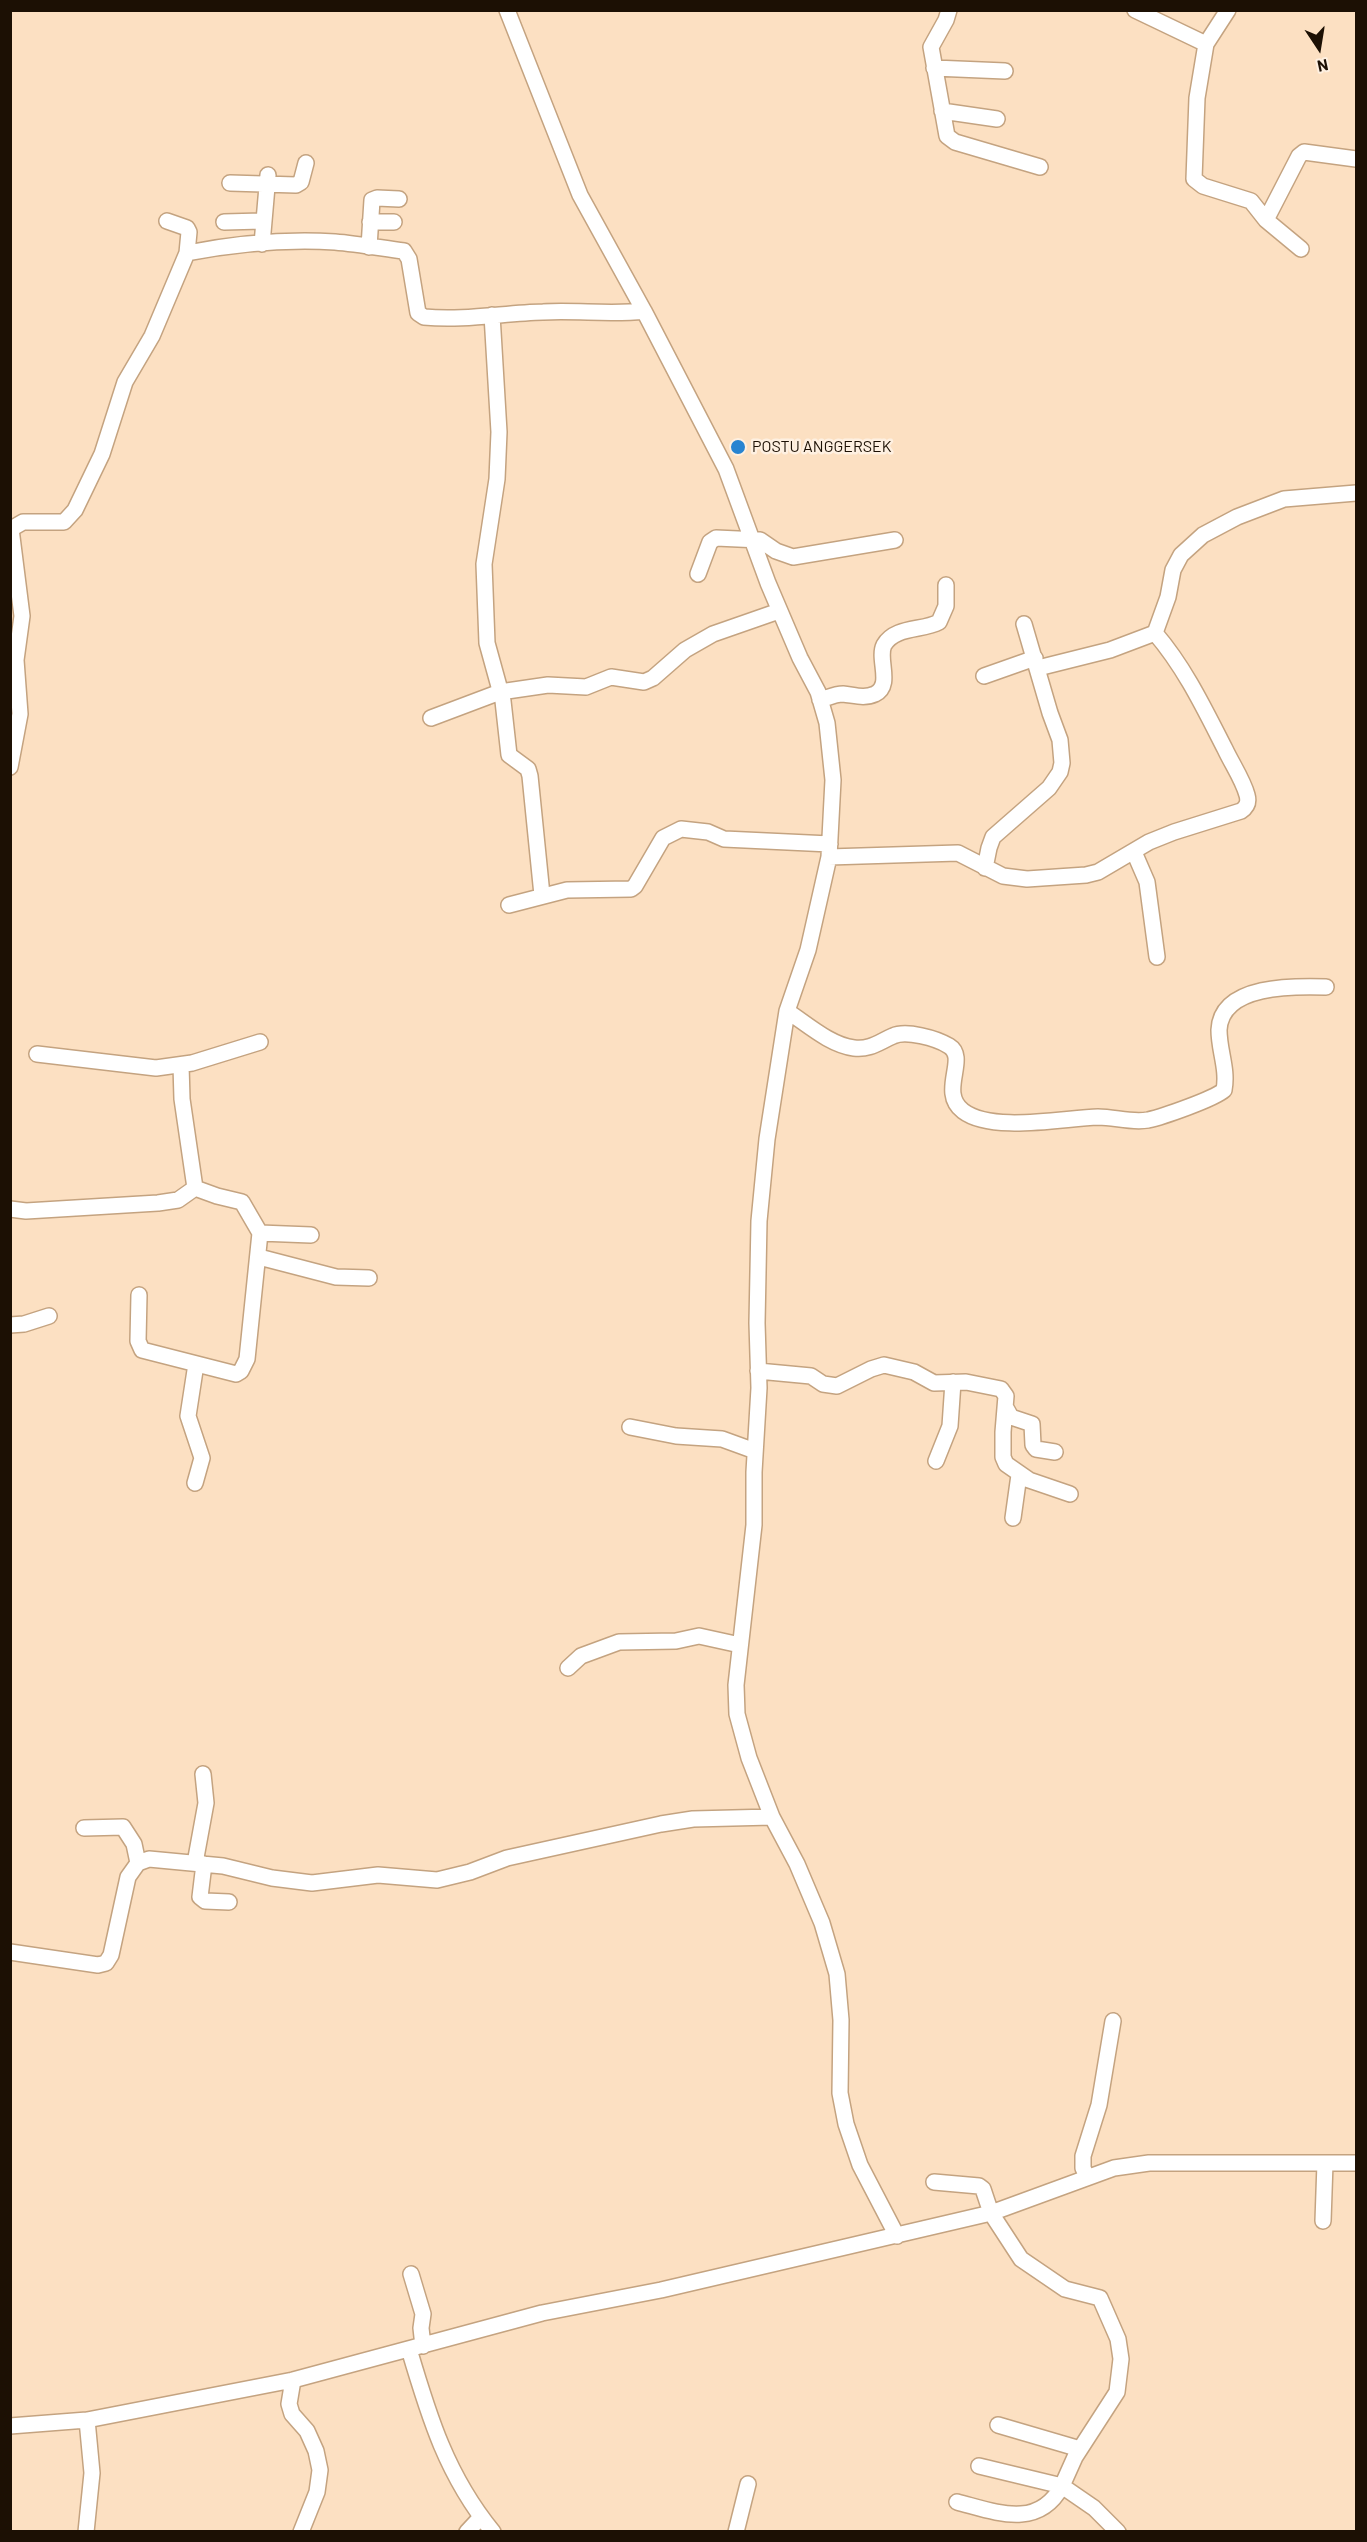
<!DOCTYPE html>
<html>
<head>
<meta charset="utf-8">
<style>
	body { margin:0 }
	#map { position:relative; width:1367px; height:2542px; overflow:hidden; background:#fce0c2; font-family:Barlow,sans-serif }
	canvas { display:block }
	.frame { position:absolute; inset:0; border:12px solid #1c1004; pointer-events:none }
	.north { position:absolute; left:1289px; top:18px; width:60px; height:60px; -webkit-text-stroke:4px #fef0e1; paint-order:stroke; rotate:168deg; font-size:16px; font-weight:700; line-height:24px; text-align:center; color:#1c1004 }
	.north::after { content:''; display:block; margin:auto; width:21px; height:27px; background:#1c1004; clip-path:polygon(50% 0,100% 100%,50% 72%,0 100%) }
</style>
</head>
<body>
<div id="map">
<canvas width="1367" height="2542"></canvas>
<div class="frame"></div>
<div class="north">N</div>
</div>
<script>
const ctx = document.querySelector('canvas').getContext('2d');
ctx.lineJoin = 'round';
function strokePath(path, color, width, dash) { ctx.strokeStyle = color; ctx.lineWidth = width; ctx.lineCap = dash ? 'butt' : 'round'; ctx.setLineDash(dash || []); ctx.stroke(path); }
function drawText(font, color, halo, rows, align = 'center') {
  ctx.font = font + ' Barlow,sans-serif'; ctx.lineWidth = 5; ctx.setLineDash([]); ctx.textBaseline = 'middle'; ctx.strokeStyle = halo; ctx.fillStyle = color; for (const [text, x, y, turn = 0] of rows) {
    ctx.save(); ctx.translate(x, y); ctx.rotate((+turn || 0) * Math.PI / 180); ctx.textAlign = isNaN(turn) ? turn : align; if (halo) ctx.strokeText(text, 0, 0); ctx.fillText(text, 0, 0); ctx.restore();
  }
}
const minor = new Path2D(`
	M507,10L580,195L644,311L726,469L768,583L800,658L818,692L827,723L833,780L829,857L808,950L787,1011L767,1139L759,1221L757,1323L759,1388L754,1472V1525L736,1685L737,1714L749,1758L772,1817L797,1864L822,1923L837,1974L841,2020L840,2093L846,2124L860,2165L897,2236
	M949,10L946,20L931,47L947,136L955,142L1040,167
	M1135,10L1206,44
	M1228,10L1206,44L1197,98L1194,179L1203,186L1251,201L1266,220L1301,249
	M934,68L1005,71
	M942,111L997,119
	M230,183L296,185L301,182L306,163
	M1266,220L1299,156L1304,152L1356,159
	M167,221L187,228L189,232L187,253
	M224,222L262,221
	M370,222H394
	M262,244L268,175
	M369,247L372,200L377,198L399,199
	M492,315L499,432L497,479L484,564L487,643L503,701L509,755L528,769L530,776L542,895
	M698,574L710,542L716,538L760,540L776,551L793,557L895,540
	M1038,668L1110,650L1155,633
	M984,676L1035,658
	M820,700C827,698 835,694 843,694C854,695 864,699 875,694C893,685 877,659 884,645C895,626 923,631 939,622L946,606V585
	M431,718L500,692L548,685L586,687L611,677L644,682L653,678L685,650L713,634L779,611
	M10,767L20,714L16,660L22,616L11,529L23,522H64L75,510L102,454L125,382L152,336L187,253C234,244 287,239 335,242C358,244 381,248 404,251L409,259L418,313L424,317C463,321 504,313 543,312C577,310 611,315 644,311
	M1134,852L1147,882L1157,957
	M829,857L958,853L1003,876L1027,879L1086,875L1098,872L1149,842L1174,832L1241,811C1247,807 1249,802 1247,795C1243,780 1232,764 1225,749C1204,708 1185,668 1155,633L1168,597L1173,570L1181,555L1203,535L1237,517L1284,499L1356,493
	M985,868L989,848L993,837L1049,788L1060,772L1062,763L1060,740L1050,713L1024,624
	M509,905L567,890L631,889L635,886L663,838L681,829L708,832L724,839L830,844
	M787,1011C807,1024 830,1045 854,1048C870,1050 879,1042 893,1036C906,1030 936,1038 949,1046C969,1058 938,1092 963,1111C992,1133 1063,1118 1098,1117C1115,1117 1131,1123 1148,1120C1162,1117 1214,1099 1224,1090C1228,1069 1219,1051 1219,1030C1221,984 1295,986 1326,987
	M37,1054L156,1068L192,1063L260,1042
	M181,1065L182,1099L195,1188
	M10,1209L26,1211L158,1203L178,1200L195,1188L217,1196L242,1202L260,1233L247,1359L241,1371L236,1374L142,1350L138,1341L139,1295
	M260,1233L311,1235
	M259,1257L336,1277L369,1278
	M10,1325L24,1324L49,1316
	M758,1371L811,1376L823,1384L837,1386L871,1369L884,1365L914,1372L934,1383L966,1382L1001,1389L1006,1396L1003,1432V1457L1006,1464L1029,1480L1070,1494
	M1006,1408L1011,1417L1032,1424L1033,1445L1036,1449L1055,1452
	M630,1427L676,1436L722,1439L755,1451
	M936,1461L950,1426L953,1382
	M195,1483L202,1458L188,1416L196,1364
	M1013,1518L1019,1475
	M568,1668L581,1656L619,1642L676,1641L699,1636L740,1645
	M84,1828L123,1827L134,1844L138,1863
	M195,1863L206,1803L203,1774
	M204,1864L200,1897L205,1901L229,1902
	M10,1952L98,1965L106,1963L111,1955L128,1877L138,1863L149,1859L223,1866L272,1878L312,1883L378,1875L437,1880L470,1872L507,1858L661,1824L693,1819L772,1817
	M1087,2177L1083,2168V2156L1099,2105L1113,2021
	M934,2182L979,2186L983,2189L991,2213L1021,2259L1065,2289L1100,2298L1118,2339L1121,2359L1117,2392L1075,2457L1062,2486L1094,2508L1118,2532
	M1323,2221L1325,2163
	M411,2274L423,2314L421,2328L423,2346
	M409,2349C429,2417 447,2476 493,2532
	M293,2380L289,2404L292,2414L307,2431L316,2451L320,2470L317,2492L301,2532
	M998,2425L1080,2449
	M10,2426L87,2420L293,2380L542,2313L661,2290L991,2213L1114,2168L1149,2163H1356
	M957,2502C996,2512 1038,2530 1062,2486L979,2466
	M86,2532L92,2473L87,2420
	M467,2532L481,2517
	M736,2532L748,2484`);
strokePath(minor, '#c4a380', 18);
strokePath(minor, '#fff', 15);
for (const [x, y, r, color] of [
	[738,447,8,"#2884d1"]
]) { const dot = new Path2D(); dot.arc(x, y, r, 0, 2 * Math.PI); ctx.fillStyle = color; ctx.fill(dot); strokePath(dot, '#fef0e1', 2); }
drawText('16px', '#1c1004', '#fef0e1', [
	["POSTU ANGGERSEK",752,447]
], 'left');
</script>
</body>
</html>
